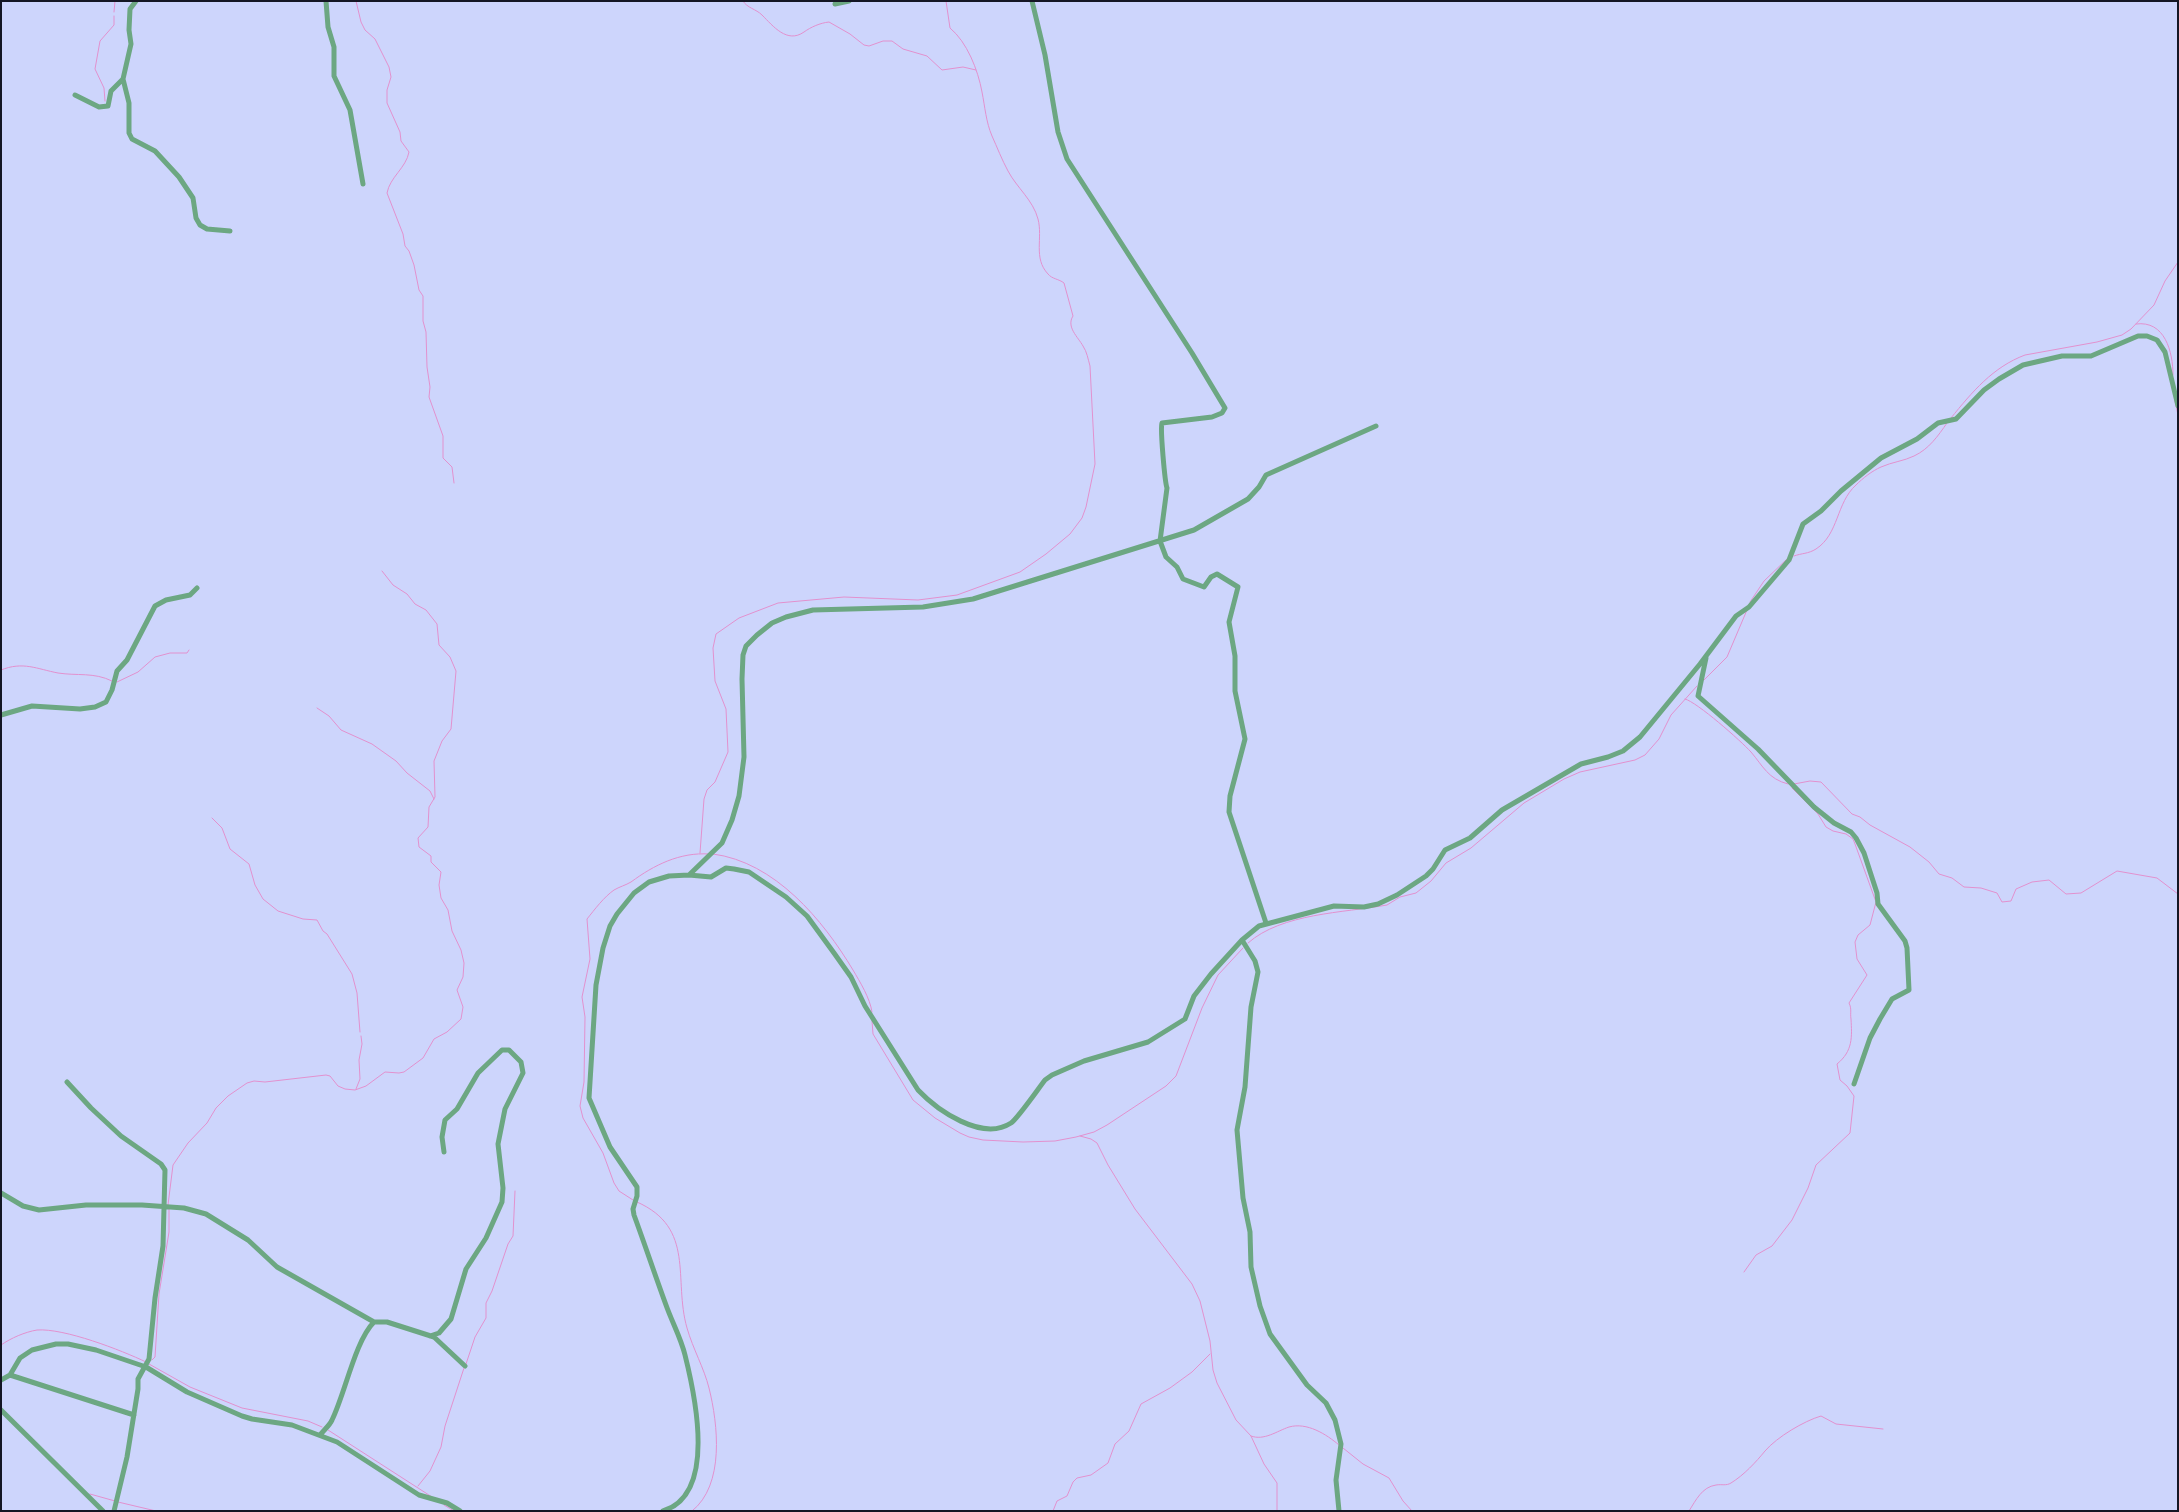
<!DOCTYPE html>
<html>
<head>
<meta charset="utf-8">
<style>
	body { margin:0 }
	#map { position:relative; width:2179px; height:1512px; overflow:hidden; background:#cdd5fc; font-family:Overpass,sans-serif }
	canvas { display:block }
	.frame { position:absolute; inset:0; border:2px solid #141624; pointer-events:none }
</style>
</head>
<body>
<div id="map">
<canvas width="2179" height="1512"></canvas>
<div class="frame"></div>
</div>
<script>
const ctx = document.querySelector('canvas').getContext('2d');
ctx.lineJoin = 'round';
function strokePath(path, color, width, dash) { ctx.strokeStyle = color; ctx.lineWidth = width; ctx.lineCap = dash ? 'butt' : 'round'; ctx.setLineDash(dash || []); ctx.stroke(path); }
strokePath(new Path2D(`
	M356,1L361,22L365,30L375,39L389,67L391,77L387,90V103L400,132L401,141L409,152C406,168 390,177 387,193L403,234L405,246L409,251L414,265L419,290L423,296V321L426,332L427,367L430,387L429,397L443,436V458L452,467L454,483
	M743,1C747,8 756,9 762,15C773,26 787,44 804,32C811,27 820,23 829,22L850,34L864,45L869,46L883,41H892L903,49L927,56L942,70L963,67L976,70
	M114,12L115,1
	M105,101L104,88L95,69L100,41L114,25V16
	M2136,324C2165,320 2173,352 2173,375
	M2175,401L2178,415
	M1951,418C1972,392 1993,367 2025,355L2097,342L2122,335L2131,329L2154,305L2165,281L2178,262
	M1794,556C1802,553 1808,554 1816,549C1839,534 1836,503 1856,485C1863,478 1872,471 1881,467C1892,462 1904,461 1914,456C1929,449 1938,436 1947,423
	M1750,602L1764,581L1788,558
	M1,670C23,661 37,669 58,673C77,676 94,672 112,681
	M1704,680L1727,657L1747,610
	M117,682L138,672L155,657L170,653H187L189,650
	M1685,699C1697,702 1741,741 1751,752C1763,766 1768,779 1788,784
	M317,708L329,716L341,730L372,744L396,761L407,773L430,791L434,799
	M1794,784L1810,781L1821,782L1852,814L1860,817L1870,825L1910,847L1929,862L1939,874L1952,878L1964,887L1981,888L1997,893L2002,902L2011,901L2016,889L2032,882L2049,880L2066,894L2081,893L2117,871L2157,878L2178,894
	M212,818L222,828L230,849L249,864L255,885L263,899L278,911L303,919L317,920L323,931L327,934L352,974L357,993L360,1032
	M700,853L704,799L707,790L715,782L728,752L726,709L715,681L713,648L716,634L739,618L778,603L844,597L918,600L957,595L1020,572L1046,554L1070,534L1082,518L1086,507L1095,464L1090,366C1088,359 1087,352 1083,346C1078,337 1066,327 1073,316L1064,283C1059,279 1052,279 1048,274C1033,258 1043,238 1038,219C1033,200 1017,188 1008,171C1002,160 997,147 992,136C986,122 985,107 982,92C978,70 967,42 950,28L946,1
	M713,854C775,862 823,920 853,970C860,982 870,998 872,1012
	M1248,943C1282,913 1343,913 1387,905L1400,897L1416,893L1431,881L1446,863L1471,848L1524,803L1564,779L1580,772L1635,760L1645,755L1659,739L1671,715L1697,686
	M872,1021L873,1034L913,1100L935,1118L960,1133L969,1137L983,1140L1023,1142L1055,1141L1076,1137L1094,1132L1107,1125L1166,1086L1176,1076L1202,1008L1218,975L1243,948
	M356,1089L360,1079L359,1060L362,1044L361,1036
	M1080,1136L1091,1139L1097,1143L1108,1165L1135,1209L1192,1284L1200,1301L1210,1341L1213,1370L1217,1383L1236,1420L1251,1436L1264,1464L1277,1483V1511
	M633,1200L619,1191L614,1183L603,1153L583,1118L580,1106L584,1082L585,1017L582,997L590,959L587,919C595,909 604,897 614,890C619,887 626,885 631,882C654,865 680,852 709,854
	M637,1202C696,1228 673,1279 687,1328C693,1349 704,1368 709,1388C718,1424 725,1485 692,1511
	M168,1205L173,1165L188,1143L207,1123L216,1108L228,1096L247,1083L254,1081L265,1082L326,1075L330,1076L338,1086L345,1089L355,1090L366,1086L385,1072L399,1073L404,1072L423,1058L434,1039L447,1032L461,1019L463,1007L457,990L463,977L464,963L461,950L452,931L448,910L441,898L439,885L441,872L431,862V856L419,847L418,838L428,827L429,807L435,797L434,761L442,741L451,729L456,671L450,657L439,645L437,624L426,610L415,604L407,594L393,585L382,571
	M1744,1272L1756,1255L1772,1246L1792,1220L1808,1188L1816,1165L1850,1133L1854,1096L1847,1086L1840,1080L1837,1064C1853,1051 1852,1037 1851,1019C1850,1013 1852,1009 1849,1003L1867,975L1857,959L1855,942L1858,935L1870,925L1876,902L1855,844L1853,839L1846,834L1833,831L1826,827L1818,814L1792,788
	M1,1345C11,1338 25,1332 37,1330C64,1328 121,1350 146,1362
	M152,1360L155,1357L159,1294L169,1232V1209
	M149,1364L190,1387L242,1408L308,1421L322,1427
	M466,1364L475,1337L486,1318V1303L492,1291L508,1244L513,1236L515,1191
	M328,1430L432,1497
	M1251,1436C1264,1441 1277,1431 1289,1427C1307,1422 1326,1434 1339,1445
	M1343,1448L1363,1464L1389,1478L1403,1501L1412,1511
	M418,1486L430,1471L441,1447L445,1426L464,1368
	M90,1494L115,1501
	M118,1502L156,1511
	M444,1505L454,1511
	M1053,1511L1057,1501L1067,1496L1073,1482L1077,1478L1091,1475L1108,1463L1115,1444L1129,1431L1141,1404L1170,1388L1192,1372L1210,1354
	M1689,1511C1696,1500 1702,1487 1716,1485C1722,1484 1726,1486 1731,1483C1744,1475 1756,1462 1765,1451C1777,1437 1804,1421 1821,1416L1836,1424L1883,1429`), '#e291ce', 1);
strokePath(new Path2D(`
	M326,1L328,27L334,47V76L350,110L363,184
	M1032,1L1045,55L1058,132L1067,159L1192,353L1225,408L1222,413L1212,417L1162,423C1160,429 1165,483 1167,488L1160,541L1166,557L1177,567L1183,579L1204,587L1211,577L1217,574L1238,587L1229,622L1235,656V691L1245,739L1230,796L1229,812L1266,923
	M835,4L849,1
	M123,79L129,103V133L132,139L155,151L179,177L193,198L196,218L200,225L207,229L230,231
	M75,95L99,107L108,106L111,91L123,79L131,44L129,30L130,9L136,1
	M1706,658L1698,696L1758,749L1814,807L1834,823L1851,832L1856,838L1864,853L1877,893L1878,904L1905,941L1907,948L1909,990L1892,999L1880,1019L1870,1038L1854,1084
	M1,715L32,706L80,709L95,707L106,702L112,690L117,671L127,660L155,606L166,600L190,595L197,588
	M689,875L722,843L732,820L739,796L744,757L742,679L743,655L746,646L757,635L772,623L786,617L813,610L923,607L973,599L1194,530L1248,499L1259,487L1266,475L1376,426
	M1242,940L1255,961L1258,972L1251,1007L1245,1087L1237,1130L1243,1198L1250,1232L1251,1267L1260,1306L1270,1334L1307,1385L1326,1403L1335,1420L1341,1444L1336,1480L1339,1511
	M67,1082L91,1108L121,1136L161,1164L165,1170L163,1246L155,1298L149,1359L138,1379V1389L127,1457L114,1511
	M1,1193L23,1206L39,1210L86,1205H142L184,1208L206,1214L248,1240L277,1267L374,1322
	M430,1336L439,1333L451,1319L466,1269L486,1238L502,1202L503,1188L498,1144L505,1109L523,1073L521,1062L509,1050H502L478,1073L457,1109L445,1120L442,1137L444,1152
	M10,1375L134,1415
	M1,1380L10,1375L20,1358L32,1350L56,1344H68L96,1350L146,1367L187,1392L242,1416L252,1419L292,1425L337,1442L419,1495L447,1503L460,1511
	M1,1410L103,1511
	M320,1435C324,1430 330,1425 332,1420C345,1394 355,1341 374,1322H387L434,1337L465,1366
	M663,1511C717,1494 695,1395 685,1355C681,1338 672,1322 666,1305C655,1275 645,1245 634,1215L633,1209L637,1196V1187L610,1147L589,1098L596,985L603,948L610,926L617,914L634,893L649,882L669,876L689,875L711,877L726,868L734,869L749,872L786,897L807,916L834,953L851,977L865,1006L918,1090C937,1110 982,1142 1011,1123C1018,1118 1038,1089 1045,1080L1052,1075L1084,1061L1148,1042L1185,1019L1194,996L1211,974L1242,940L1259,926L1334,906L1364,907L1378,904L1397,895L1426,876L1433,869L1445,850L1470,838L1502,810L1581,764L1608,757L1623,751L1640,737L1700,664L1736,616L1749,607L1789,560L1803,524L1821,511L1841,491L1881,458L1917,439L1938,423L1956,419L1984,390L1999,379L2023,365L2062,356H2091L2138,336H2147L2157,340L2165,352L2178,406`), '#6ca782', 5);
</script>
</body>
</html>
